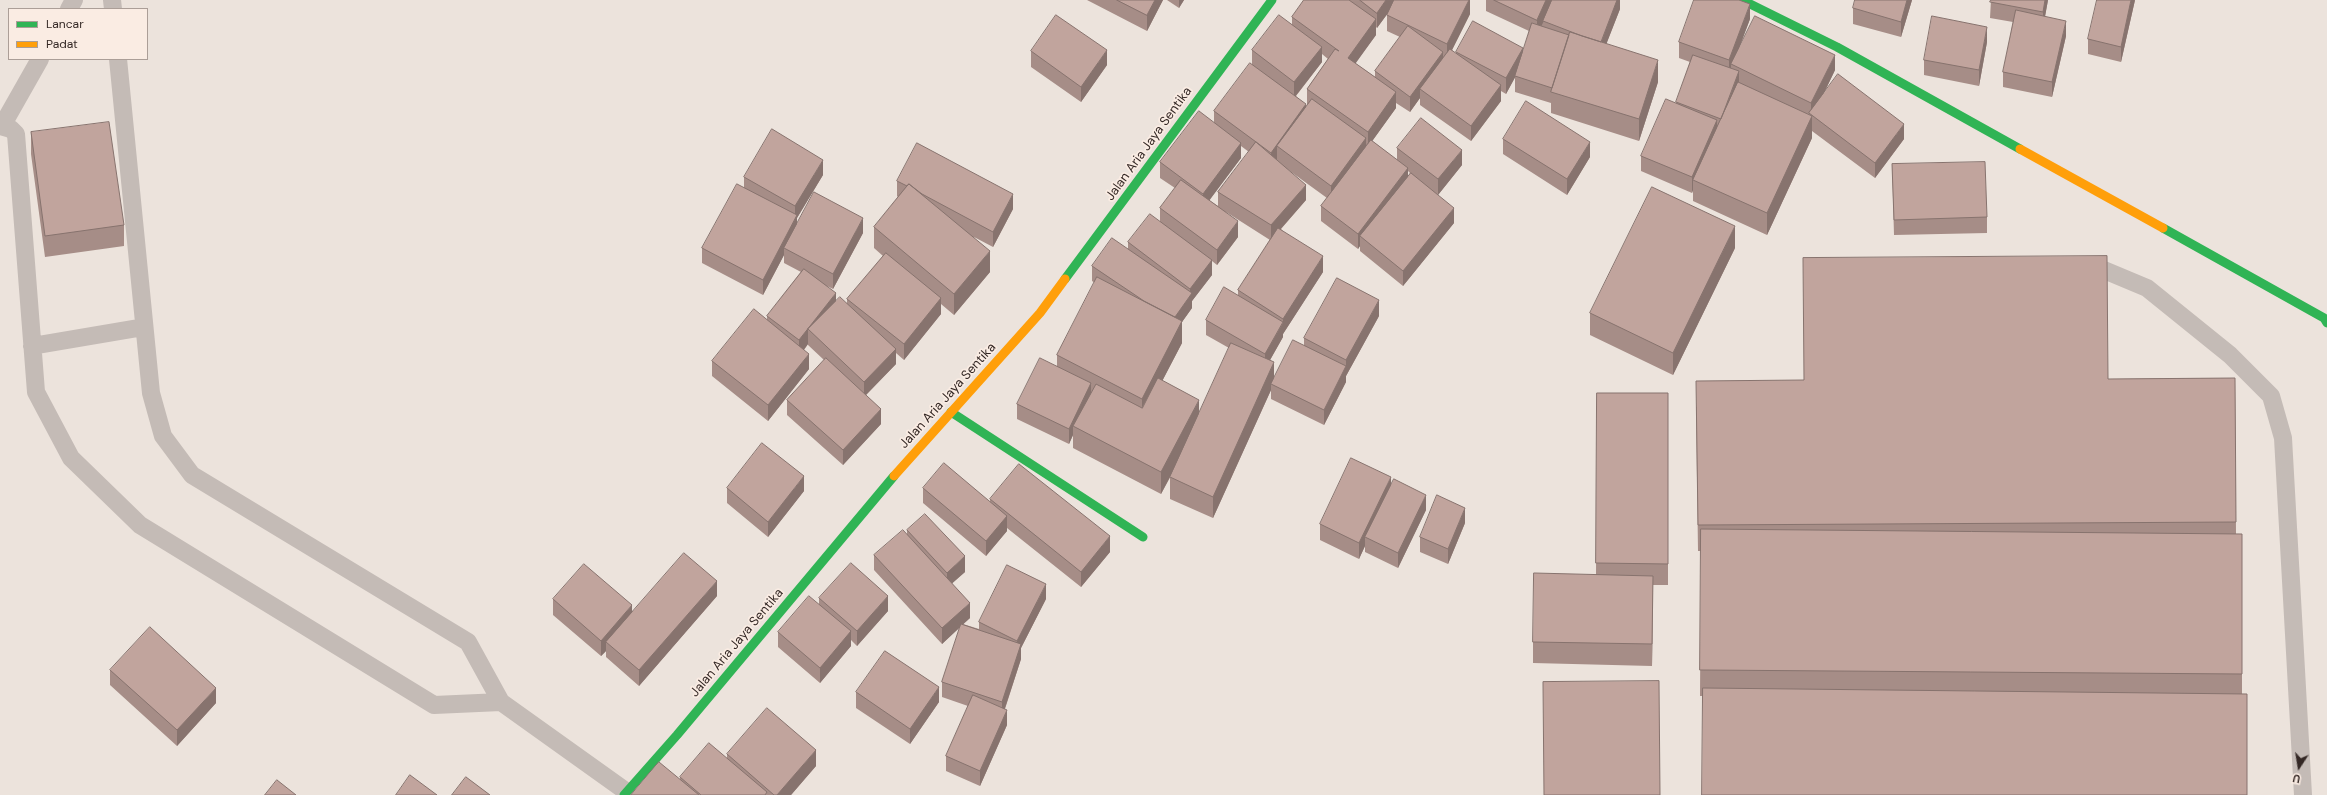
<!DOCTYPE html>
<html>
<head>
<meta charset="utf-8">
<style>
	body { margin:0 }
	#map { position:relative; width:2327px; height:795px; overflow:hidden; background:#ece3dc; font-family:"DM Sans",sans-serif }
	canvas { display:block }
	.legend { position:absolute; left:8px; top:8px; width:140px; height:52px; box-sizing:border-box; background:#faece3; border:1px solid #ab9e97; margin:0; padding:5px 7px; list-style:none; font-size:12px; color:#342825 }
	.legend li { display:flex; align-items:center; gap:8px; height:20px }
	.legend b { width:20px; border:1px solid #ab9e97 }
	.north { position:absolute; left:2279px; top:747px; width:40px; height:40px; -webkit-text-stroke:3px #faece3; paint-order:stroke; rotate:192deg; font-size:11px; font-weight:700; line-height:16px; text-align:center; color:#342825 }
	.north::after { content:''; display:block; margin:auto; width:14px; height:18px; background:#342825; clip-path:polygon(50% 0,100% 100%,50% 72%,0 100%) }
</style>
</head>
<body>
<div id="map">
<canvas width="2327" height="795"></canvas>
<ul class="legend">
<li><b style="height:5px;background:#30b455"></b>Lancar</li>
<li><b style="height:5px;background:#ff9f0a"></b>Padat</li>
</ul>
<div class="north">U</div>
</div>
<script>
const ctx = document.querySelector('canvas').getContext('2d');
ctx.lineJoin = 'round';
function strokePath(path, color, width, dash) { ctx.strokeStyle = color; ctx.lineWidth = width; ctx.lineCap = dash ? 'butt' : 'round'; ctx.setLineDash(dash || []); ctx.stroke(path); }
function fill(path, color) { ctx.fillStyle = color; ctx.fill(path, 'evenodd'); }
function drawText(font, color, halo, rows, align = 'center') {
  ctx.font = font + ' "DM Sans",sans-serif'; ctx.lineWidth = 3.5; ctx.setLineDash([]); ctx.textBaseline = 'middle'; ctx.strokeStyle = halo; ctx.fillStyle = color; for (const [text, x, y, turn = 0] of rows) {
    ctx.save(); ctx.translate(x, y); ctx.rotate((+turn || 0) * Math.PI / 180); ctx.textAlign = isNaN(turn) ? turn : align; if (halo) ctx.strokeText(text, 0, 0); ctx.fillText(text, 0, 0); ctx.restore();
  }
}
strokePath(new Path2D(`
	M112,0L113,9
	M69,9L74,0
	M118,59L151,393L163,436L192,475L468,642L501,702L627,792
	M0,126L11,129L16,134L36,392L71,458L140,525L434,705L501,702
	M2,126L40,59
	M2083,271L2104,270L2147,288L2230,355L2271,396L2283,438L2303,795
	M32,346L144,327`), '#c4bbb6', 18);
strokePath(new Path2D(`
	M1742,0L1837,47L2020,149
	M2163,228L2324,318L2327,323
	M1065,279L1272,0
	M951,412L1143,537
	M624,795L677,735L894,476`), '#30b455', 9);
strokePath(new Path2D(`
	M2020,149L2163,228
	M894,476L1040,313L1065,279`), '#ff9f0a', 9);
fill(new Path2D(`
	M1087,0H1163L1147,31Z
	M1167,0H1184L1179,8Z
	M1304,0H1470V14L1452,50L1456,54V52L1523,53L1529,31L1486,11V0H1620V9L1606,44L1658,82L1639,141L1551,113V103L1515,92V77L1506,94L1501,91V101L1471,141L1420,105V98L1410,112L1396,103V108L1372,141L1397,160V148L1462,165L1438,195L1454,223L1403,286L1360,251V246L1358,249L1321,221V206L1327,198L1287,169L1306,200L1281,229L1323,272L1283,334V337L1270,360L1274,378L1304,346V338L1379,316L1346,376V375V382L1324,425L1271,399V390L1213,518L1170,499V477L1172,474L1161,494L1073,448V435L1069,444L1017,419V404L1057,366V355L1095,283L1092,281V266L1128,249V242L1160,221V208L1175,188L1160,178V162L1214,123V111L1252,64V50L1292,24V17ZM1388,13L1387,15V31L1400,37L1375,71V77L1355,63L1376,35V27L1377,28ZM1322,54L1328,59L1307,89V104H1308L1306,107L1296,96L1322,62ZM1241,146L1249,152L1218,192V206L1209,200L1241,158ZM1408,171L1410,173L1408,177ZM1226,212L1270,240L1238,290V295L1206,320V335L1229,348L1199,414L1162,381L1182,343V322L1192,308V301L1212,275V261L1217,265L1238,237Z
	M1912,0L1901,37L1853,24V8Z
	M1991,0H2048L2045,16L2066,36L2052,97L2003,87V72L2013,22L1990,18Z
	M2135,0L2121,62L2088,54V39Z
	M1750,19L1739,47L1835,70L1824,93L1904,139L1875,178L1812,131V138L1767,235L1693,201V190L1692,193L1641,171V156L1676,103L1690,62L1679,58V42Z
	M1987,42L1979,86L1924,75V60Z
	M1031,51L1107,65L1081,102L1031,67Z
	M31,132L124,225V246L45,257L31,154Z
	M1503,139L1590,157L1567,195L1503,154Z
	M1892,164L1987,217V233L1894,235Z
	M823,175L797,218V224L863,233L833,289L827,286L836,301L847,303V299L883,256L874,248V227L898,197L897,196V181L1013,209L993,247L974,237L990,272L954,315L941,304V314L904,360L896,353V364L866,395L881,424L843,465L787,415V400L824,360L808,345V344L804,350L809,369L768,421L712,376V361L767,320V316L801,272L784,263V255L763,295L702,263V248L744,188V177Z
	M1735,248L1673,375L1590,335V313Z
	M2235,378L2236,534H2242V694L1700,696L1701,551H1698L1696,407L2108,379Z
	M1597,393H1668V585H1653L1652,666L1533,663V642L1596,575Z
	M1391,484L1426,510L1398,568L1365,552V546L1359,559L1320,540V524Z
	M727,488L804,491L768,537L727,503Z
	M923,488L990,502V499L1110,552L1081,587L1007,528V531L986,556L923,503Z
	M1465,523L1448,564L1420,552V537Z
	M907,530L965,572L952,583L970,618L963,624L979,629V622L1046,599L1021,648V659L1005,709L1007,725L980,786L946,771V756L968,706L942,697V682L960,627L942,644L874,570V555L907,535Z
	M717,596L639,686L606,657V651L601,656L553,615V599L632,611Z
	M819,598L888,611L857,646L851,640V646L820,683L778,647V632L819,605Z
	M110,670L216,703L177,746L110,685Z
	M856,692L939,702L910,744L856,708Z
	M727,754L816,766L791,795H631L680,780V777L727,758Z`), '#a68d87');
fill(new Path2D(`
	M1155,0H1163L1147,31V15Z
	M1179,0H1184L1179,8Z
	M1386,0H1396V2L1377,28V13Z
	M1469,0H1470V14L1447,60V44Z
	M1546,0H1554L1537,35V20Z
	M1617,0H1620V9L1601,58V43Z
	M1907,0H1912L1901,37V22Z
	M2045,0H2048L2043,28V12Z
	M2131,0H2135L2121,62V47Z
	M1750,4V19L1733,65L1731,64V70L1729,75V60Z
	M1376,19V35L1348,74V58Z
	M2066,21V36L2052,97V82Z
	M1987,27V42L1979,86V70Z
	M1322,47V62L1294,98V82Z
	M1523,48V63L1506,94V78Z
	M1107,50V65L1081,102V87Z
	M1443,52V67L1420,89V98L1410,112V97Z
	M1835,55V70L1813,116L1811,115V103Z
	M1658,60V82L1639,141V119Z
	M1739,71V87L1722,119Z
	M1501,85V101L1471,141V126Z
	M1396,92V108L1368,147V132Z
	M1306,104V119L1277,146V160L1271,168V153Z
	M1812,116V138L1767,235V213Z
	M1717,120V136L1693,180V190L1692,193V177Z
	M1904,124V139L1875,178V163Z
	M1366,138V154L1331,201V186Z
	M1590,142V157L1567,195V179Z
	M1241,143V158L1203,209V194Z
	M1462,150V165L1438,195V179Z
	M823,160V175L797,218V230L784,248V255L763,295V280L795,219V206Z
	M1408,168V184L1360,236V246L1358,249V234Z
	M1306,185V200L1271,240V225Z
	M1013,194V209L993,247V232Z
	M1454,208V223L1403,286V271Z
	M863,218V233L833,289V274Z
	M1238,221V237L1217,265V250Z
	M1735,226V248L1673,375V353Z
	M990,251V272L954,315V294Z
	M1323,256V272L1283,334V337L1265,369V354L1283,323V319Z
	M1212,260V275L1192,301V308L1182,322V343L1142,420V399L1172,321L1190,296V289Z
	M836,293V308L808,329V344L799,356V340Z
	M941,298V314L904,360V344Z
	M1379,300V316L1346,376V360Z
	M896,349V364L864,397V382Z
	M809,354V369L768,421V405Z
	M1274,362V384H1271V390L1213,518V497Z
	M1346,366V382L1324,425V410Z
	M1091,383V399L1073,426V435L1069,444V429Z
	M1199,400V421L1161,494V472Z
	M881,409V424L843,465V450Z
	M804,476V491L768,537V522Z
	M1391,477V493L1365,537V546L1359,559V543Z
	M1426,495V510L1398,568V553Z
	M1465,508V523L1448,564V549Z
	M1007,516V531L986,556V541Z
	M1110,536V552L1081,587V572Z
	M965,556V572L947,588V573Z
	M1653,576V597L1652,666V644Z
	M717,581V596L639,686V670Z
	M1046,584V599L1021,648V659L1002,717V702L1017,656V641Z
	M888,596V611L857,646V631Z
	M970,603V618L942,644V628Z
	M632,605V620L606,642V651L601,656V641Z
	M851,631V646L820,683V668Z
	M939,687V702L910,744V729Z
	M216,688V703L177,746V730Z
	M1007,710V725L980,786V771Z
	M816,750V766L791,795H777Z`), '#87736e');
const building = new Path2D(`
	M1117,0H1155L1147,15Z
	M1304,0H1349L1376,19L1348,58L1396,92L1368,132L1307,89L1335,49L1339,51L1292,17Z
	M1360,0H1386L1377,13Z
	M1394,0H1469L1447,44L1387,15Z
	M1494,0H1546L1537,20Z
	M1552,0H1617L1601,42L1582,36L1543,21Z
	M1694,0H1739L1750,4L1729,60L1679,42Z
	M1855,0H1907L1901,22L1853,8Z
	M1991,0H2045L2043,12L1990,2Z
	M2097,0H2131L2121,47L2088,39Z
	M2016,10L2066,21L2052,82L2003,72Z
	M1056,15L1107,50L1081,87L1031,51Z
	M1279,15L1322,47L1294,82L1252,50Z
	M1755,16L1835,55L1811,103L1731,64Z
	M1932,16L1987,27L1979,70L1924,60Z
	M1473,21L1523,48L1506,78L1456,52Z
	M1532,23L1569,35L1552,88L1515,76Z
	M1408,26L1443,52L1410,97L1375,71Z
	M1570,32L1658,60L1639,119L1551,92Z
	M1450,49L1501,85L1471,126L1420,89Z
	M1693,55L1739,71L1721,119L1676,102Z
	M1250,63L1306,104L1271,153L1214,111Z
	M1838,74L1904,124L1875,163L1809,113Z
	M1738,82L1812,116L1767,213L1693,180Z
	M1312,99L1366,138L1331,186L1277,146Z
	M1666,99L1717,120L1692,177L1641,156Z
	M1526,101L1590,142L1567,179L1503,139Z
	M1199,111L1241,143L1203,194L1160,162Z
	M1421,118L1462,150L1438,179L1397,148Z
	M109,122L124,225L45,236L31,132Z
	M772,129L823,160L795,206L744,177Z
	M1371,140L1408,168L1358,234L1321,206Z
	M1256,142L1306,185L1271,225L1218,192Z
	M917,143L1013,194L993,232L922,194L909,184L907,186L897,181Z
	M1985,162L1987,217L1894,220L1892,164Z
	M1411,173L1454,208L1403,271L1360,236Z
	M1181,180L1238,221L1217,250L1160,208Z
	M737,184L797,215L763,280L702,248Z
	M909,184L990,251L954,294L874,227Z
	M1652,187L1735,226L1673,353L1590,313Z
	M814,192L863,218L833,274L784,248Z
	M1150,214L1212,260L1190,289L1128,242Z
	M1278,228L1323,256L1283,319L1238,290Z
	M1112,238L1192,293L1175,317L1144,301L1092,266Z
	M886,253L941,298L904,344L847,299Z
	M2107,256L2108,379L2235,378L2236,522L1698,525L1696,381L1804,380L1803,258Z
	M804,269L836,293L799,340L767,316Z
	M1097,277L1182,321L1142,399L1057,355Z
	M1337,278L1379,300L1346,360L1304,338Z
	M1224,287L1283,322L1265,354L1206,320Z
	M840,297L896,349L864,382L808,329Z
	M754,309L809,354L768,405L712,361Z
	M1293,340L1346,366L1324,410L1271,384Z
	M1231,343L1274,362L1213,497L1170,477Z
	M826,358L881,409L843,450L787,400Z
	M1040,358L1091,383L1069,429L1017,404Z
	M1158,378L1199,400L1161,472L1073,426L1096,384L1142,408Z
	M1597,393H1668V564L1596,563Z
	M762,443L804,476L768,522L727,488Z
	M1351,458L1391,477L1359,543L1320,524Z
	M944,463L1007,516L986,541L923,488Z
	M1019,464L1110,536L1081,572L990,499Z
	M1394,479L1426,495L1398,553L1365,537Z
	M1437,495L1465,508L1448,549L1420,537Z
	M925,514L965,556L947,573L907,530Z
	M1701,529L2242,534V674L1700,670Z
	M903,530L970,603L942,628L874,555Z
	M684,553L717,581L639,670L606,642Z
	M851,563L888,596L857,631L819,598Z
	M584,564L632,605L601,641L553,599Z
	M1007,565L1046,584L1017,641L979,622Z
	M1534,573L1653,576L1652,644L1533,642Z
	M809,596L851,631L820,668L778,632Z
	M961,624L1021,644L1002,702L942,682Z
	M150,627L216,688L177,730L110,670Z
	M885,651L939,687L910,729L856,692Z
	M1659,681L1660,795H1544L1543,682Z
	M1703,688L2247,694V795H1702Z
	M973,695L1007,710L980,771L946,756Z
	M767,708L816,750L777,795H774L727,754Z
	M709,743L767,792L765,795H701L680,777Z
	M659,762L699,795H631Z
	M410,775L437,795H396Z
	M466,777L490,795H452Z
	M277,780L296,795H265Z`);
fill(building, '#c1a49d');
strokePath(building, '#87736e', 1);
drawText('13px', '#342825', '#faece3', [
	["Jalan Aria Jaya Sentika",1149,144,-54],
	["Jalan Aria Jaya Sentika",948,396,-48],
	["Jalan Aria Jaya Sentika",737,643,-50]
]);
</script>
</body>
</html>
